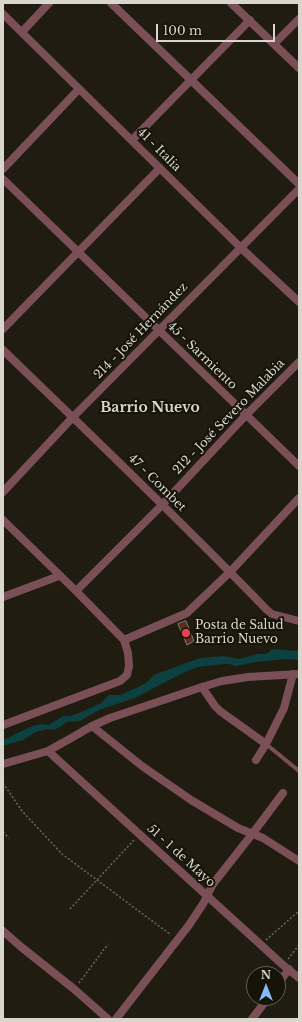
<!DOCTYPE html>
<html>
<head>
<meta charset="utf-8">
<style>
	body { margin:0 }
	#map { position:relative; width:302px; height:1022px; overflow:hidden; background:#201c10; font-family:"Libre Baskerville",serif }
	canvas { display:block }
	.frame { position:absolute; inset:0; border:4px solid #d8d6cd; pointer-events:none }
	.north { position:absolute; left:246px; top:966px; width:40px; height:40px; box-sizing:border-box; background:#161307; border:1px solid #646156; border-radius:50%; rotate:0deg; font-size:11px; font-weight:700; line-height:16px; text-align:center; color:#d8d6cd }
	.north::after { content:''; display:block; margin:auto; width:14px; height:18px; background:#85bbfb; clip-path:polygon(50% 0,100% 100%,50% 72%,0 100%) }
	.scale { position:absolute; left:156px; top:24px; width:119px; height:18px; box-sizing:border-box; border:2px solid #d8d6cd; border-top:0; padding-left:5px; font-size:12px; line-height:14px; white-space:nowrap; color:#d8d6cd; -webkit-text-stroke:3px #161307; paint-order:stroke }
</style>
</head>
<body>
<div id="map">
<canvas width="302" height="1022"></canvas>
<div class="frame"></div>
<div class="north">N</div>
<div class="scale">100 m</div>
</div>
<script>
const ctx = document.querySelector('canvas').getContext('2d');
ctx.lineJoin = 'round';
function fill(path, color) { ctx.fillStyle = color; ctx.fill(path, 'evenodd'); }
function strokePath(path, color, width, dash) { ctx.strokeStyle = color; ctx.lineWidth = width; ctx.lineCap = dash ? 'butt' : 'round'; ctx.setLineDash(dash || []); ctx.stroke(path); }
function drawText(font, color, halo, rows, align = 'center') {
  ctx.font = font + ' "Libre Baskerville",serif'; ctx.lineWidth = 4; ctx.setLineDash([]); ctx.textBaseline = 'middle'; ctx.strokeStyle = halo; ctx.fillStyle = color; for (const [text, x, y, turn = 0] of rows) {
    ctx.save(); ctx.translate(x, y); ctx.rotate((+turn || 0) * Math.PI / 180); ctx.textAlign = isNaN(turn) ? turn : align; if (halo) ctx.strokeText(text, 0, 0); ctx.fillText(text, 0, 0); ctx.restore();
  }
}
fill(new Path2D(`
	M273,649L299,651V660L285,659L257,662L236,666L229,664H224L197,667L177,676L135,698L99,710L80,721L67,722L60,727L54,730L47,729L36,732L23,740L3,746V740L30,727L41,724L49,725L63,716H71L86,710L101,703L109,695H120L134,689L146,683L154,675L178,666L200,658L224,656L239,659L257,654H266Z`), '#0c4041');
const building = new Path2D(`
	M186,621L194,641L187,645L178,624Z`);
fill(building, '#572f1e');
strokePath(building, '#887871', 1);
strokePath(new Path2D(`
	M3,783L22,811L62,854L171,935
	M3,832L9,838
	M70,909L134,840
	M266,940L299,911
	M288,959L299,945
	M79,983L108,944`), '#6b685d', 1.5, [2, 2]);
strokePath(new Path2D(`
	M266,744L299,771`), '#7a5056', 4);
strokePath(new Path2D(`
	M111,3L299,184
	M231,3L299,68
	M3,14L240,247L299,302
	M22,32L49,3
	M274,44L299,19
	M132,140L250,20
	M3,169L79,89
	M3,179L299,466
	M3,329L160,168
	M3,350C92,436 181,521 267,610L272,614L299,621
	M3,492L73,417L299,189
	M3,520L76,591L124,640L128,653L129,666L127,675L120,681L3,725
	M76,591L162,505L246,415L299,362
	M3,597L59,576
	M124,640L187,613L190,610L230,572L299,498
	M202,687L215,706L220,711L266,744
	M92,726L142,766L191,800L238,828L263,838L299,861
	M48,751L283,965L299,978
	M256,760L266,744L284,708L293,674
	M3,764L48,751L73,737L92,726L110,718L202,687L222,681L248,677L299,674
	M3,931L20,946L74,989L108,1019
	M278,984L289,969
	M116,1019L189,925L203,904L213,884L253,833L283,793
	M252,1019L268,998`), '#7a5056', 8);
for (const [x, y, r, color] of [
	[186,633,5,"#e0444e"]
]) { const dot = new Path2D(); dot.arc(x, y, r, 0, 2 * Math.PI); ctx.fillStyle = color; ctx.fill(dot); strokePath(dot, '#161307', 1.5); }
drawText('12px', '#d8d6cd', '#161307', [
	["41 - Italia",159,150,45],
	["214 - José Hernández",141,331,-46],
	["45 - Sarmiento",202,356,44],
	["212 - José Severo Malabia",229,417,-46],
	["47 - Combet",157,483,45],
	["51 - 1 de Mayo",181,856,42]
]);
drawText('12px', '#d8d6cd', '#161307', [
	["Posta de Salud",195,626],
	["Barrio Nuevo",195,640]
], 'left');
drawText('bold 14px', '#d8d6cd', '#161307', [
	["Barrio Nuevo",150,408]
]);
</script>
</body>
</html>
